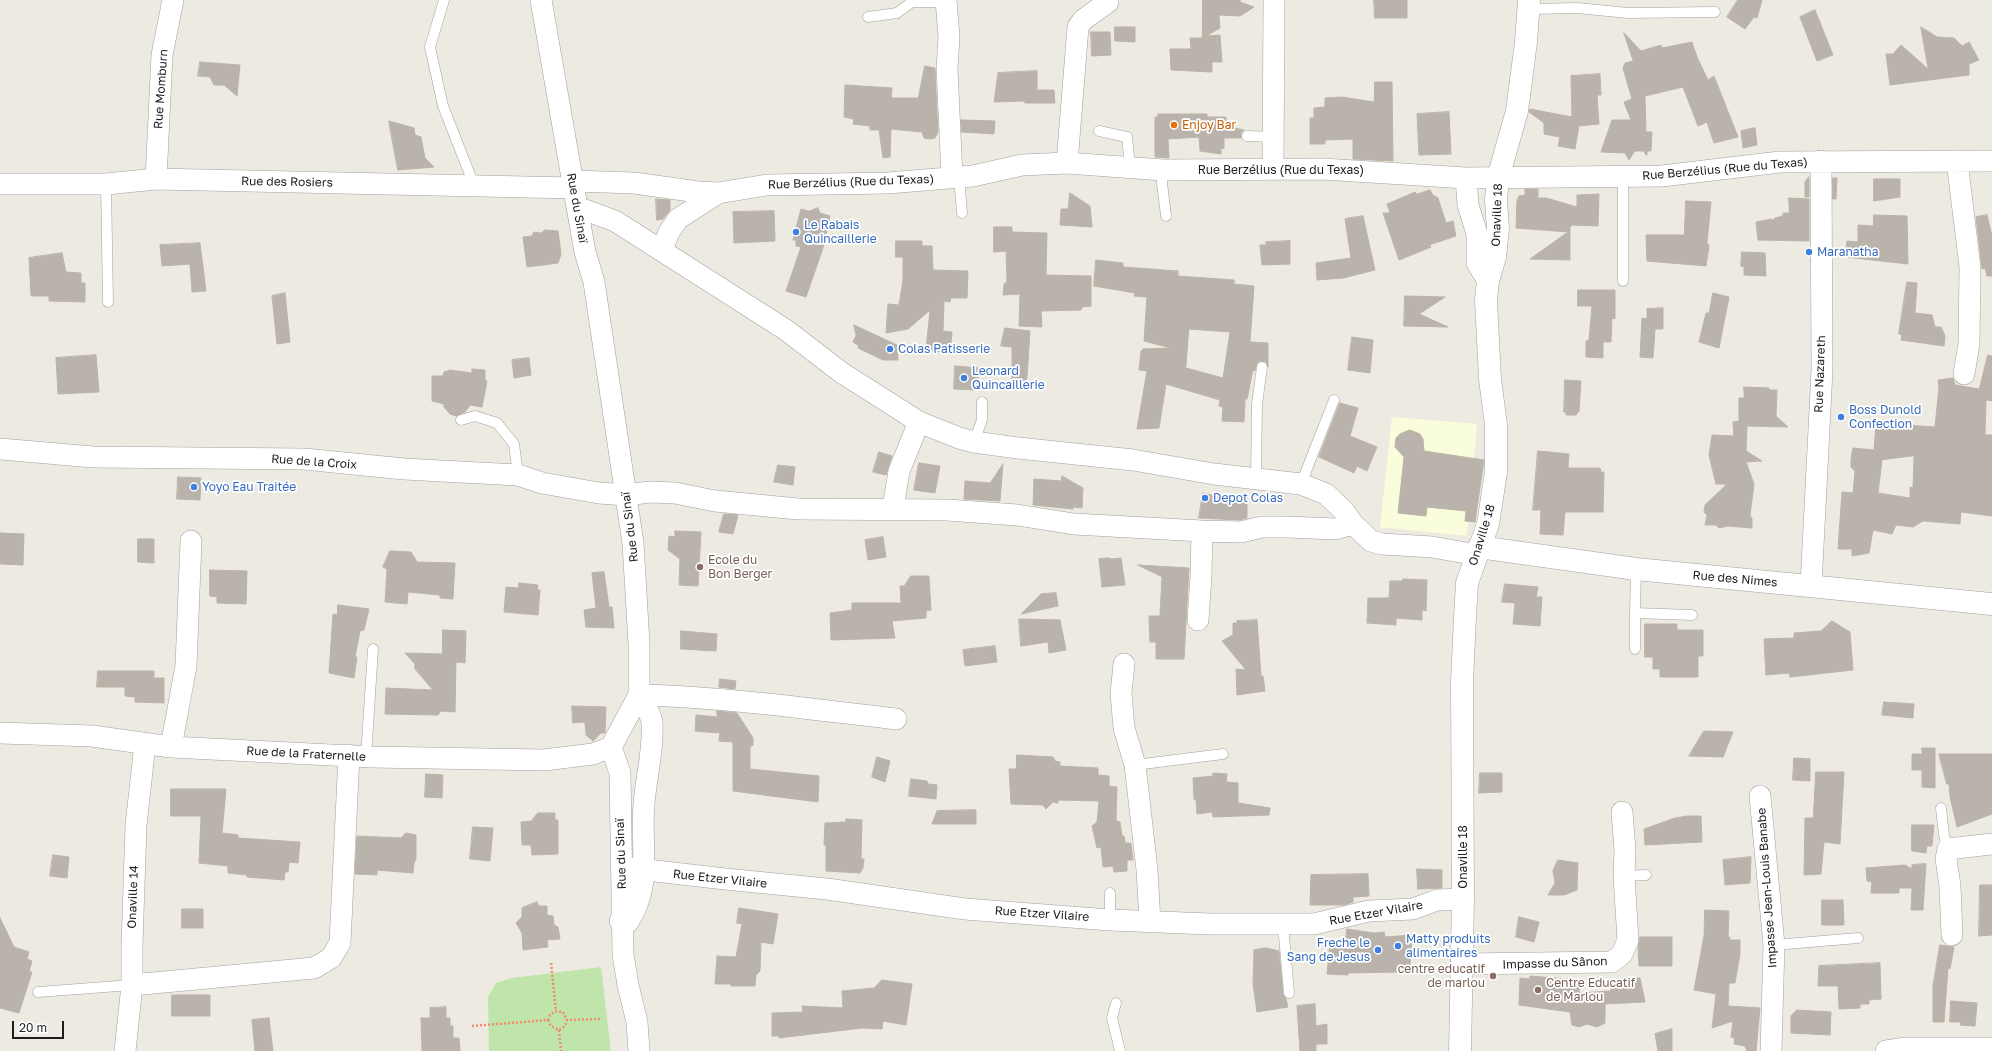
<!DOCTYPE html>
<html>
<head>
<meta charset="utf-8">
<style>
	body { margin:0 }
	#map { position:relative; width:1992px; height:1051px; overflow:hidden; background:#edeae2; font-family:"Golos Text",sans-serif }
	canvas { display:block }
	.scale { position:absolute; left:12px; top:1021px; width:52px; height:18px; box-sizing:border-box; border:2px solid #1c1c1c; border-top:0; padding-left:5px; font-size:12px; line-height:14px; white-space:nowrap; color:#1c1c1c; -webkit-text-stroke:3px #fff; paint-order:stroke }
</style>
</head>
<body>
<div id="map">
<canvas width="1992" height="1051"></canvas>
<div class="scale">20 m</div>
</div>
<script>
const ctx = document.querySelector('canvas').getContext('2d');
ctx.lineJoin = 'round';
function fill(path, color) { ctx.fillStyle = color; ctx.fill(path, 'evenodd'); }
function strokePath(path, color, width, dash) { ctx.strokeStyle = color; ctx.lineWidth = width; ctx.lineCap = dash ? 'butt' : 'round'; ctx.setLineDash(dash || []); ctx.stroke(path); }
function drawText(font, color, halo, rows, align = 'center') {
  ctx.font = font + ' "Golos Text",sans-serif'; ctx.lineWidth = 3.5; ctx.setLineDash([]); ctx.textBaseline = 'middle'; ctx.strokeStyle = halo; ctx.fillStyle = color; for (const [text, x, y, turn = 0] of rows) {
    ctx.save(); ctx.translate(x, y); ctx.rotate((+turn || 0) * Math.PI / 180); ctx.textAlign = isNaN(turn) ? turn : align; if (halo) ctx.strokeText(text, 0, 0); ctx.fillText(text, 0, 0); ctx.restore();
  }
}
fill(new Path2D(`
	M1392,417L1477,424L1467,536L1380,527Z`), '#f9fddb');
fill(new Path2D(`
	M601,967L611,1051H489L488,997L496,983L512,978Z`), '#c0e5aa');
const building = new Path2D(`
	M1203,0H1240V2L1254,7L1240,16L1219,15L1220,28L1206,36L1220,35L1222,62H1212V72L1171,70L1170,49H1191L1190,38H1202Z
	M1374,0H1407V18H1375Z
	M1738,0H1762L1757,18L1754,17L1745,29L1727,17Z
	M1815,10L1833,55L1817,61L1800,17Z
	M1115,27H1135V42L1115,41Z
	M1921,27L1937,37L1954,38L1962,46L1969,42L1979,60L1969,64V75L1890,85L1886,54H1893L1901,45L1928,69Z
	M1091,32H1110L1111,55L1092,56Z
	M1624,33L1641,51L1661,45L1662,48L1692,42L1697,57L1708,80L1714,76L1738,137L1714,143L1707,122L1698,126L1683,87L1645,96L1646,132H1652L1651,151H1647V155H1646L1644,151H1635L1629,160L1625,153L1601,152L1612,120H1631L1624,102L1632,99L1623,68L1625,63L1633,61Z
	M200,62L240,65L237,96L224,85H214L210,77L198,76Z
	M925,66L935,68L938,132L935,138L930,139L924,138L922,132L891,129L890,157L883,158L879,130H870V126L853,124L854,119L844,117L845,85L892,88L891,98H918Z
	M1037,71V90H1054L1055,103H1025L1024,101L994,102L998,73Z
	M1600,74L1601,95H1597L1599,124L1579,126L1575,149L1558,146L1560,137L1544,134V123L1529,112L1530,109L1572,117L1571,76Z
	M1375,82H1392L1393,161L1353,159V139L1325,140V144H1310V118H1314V108L1325,107V98L1342,97L1374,102Z
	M1449,112L1451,154L1419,155L1417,114Z
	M1158,114H1207V117H1226V126L1244,130L1241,133V138H1224V148L1221,149V154L1200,151L1199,137L1168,139L1169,158L1155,157V117H1158Z
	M961,120L995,121L994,134L962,132Z
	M389,121L414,128L415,135L421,137L425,158L434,167L398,170Z
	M1755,128L1757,145L1743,148L1741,131Z
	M1809,177V197H1805V182Z
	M1833,178H1837L1836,199H1833Z
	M1874,179H1900V197L1874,201Z
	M1525,189H1538V198H1546L1577,207V195L1599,194L1598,226L1572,225L1570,227V260L1530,259L1568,232L1516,228L1517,201L1519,196L1525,195Z
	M1430,190L1433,195L1438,198L1446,223L1453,221L1456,236L1429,245L1431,247L1399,260L1383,213H1390L1387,204L1415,192L1417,194Z
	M1070,193L1090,206L1092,227L1060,225L1061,209H1068Z
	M1789,198L1809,199V241L1758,240L1756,222L1772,219V221L1775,218L1783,216V213H1789Z
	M656,199L670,200V210L663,219L657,220Z
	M1686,201L1711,202L1707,243L1709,246L1706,266L1647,261L1646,235H1684Z
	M818,208L820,213L830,216L823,248L806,297L786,291L801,247L796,246V240H793L801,209L809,211Z
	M774,211L775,241L734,243L733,212Z
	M1874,215L1907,216L1908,264L1845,257L1847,241L1858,242V225L1873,226Z
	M1987,215L1992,236V276H1987L1985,268L1982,269L1976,217Z
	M1363,216L1375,270L1343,278L1317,280L1316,263L1351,258L1345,219Z
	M994,227H1012V232L1047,233L1046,275L1091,276V306L1082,307L1081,310L1041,311L1042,327L1019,326L1020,294L1003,295L1004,284L1007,282L1006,251L994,252Z
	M545,230L558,231L561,254L558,263L527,267L523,237L532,236L534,232L541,233Z
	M896,241H922V246H932L933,270L968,271L967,298H951L950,302L944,301L943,331L952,332L950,353L926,350L930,310L908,329L886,333L888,304L899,305L903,280V257H896Z
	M1290,241V264L1262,265L1260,245H1266V242Z
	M200,243L206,291L192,292L190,264L162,266L160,245Z
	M1742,252L1765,253L1766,276L1744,275V267L1741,266Z
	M62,253L66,272L81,273V283H85V302L49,301V296H31L29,258Z
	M1096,260L1123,263V267L1178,271V276L1234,280V284L1254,286L1250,342L1268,343V367L1266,362L1260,361L1257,363L1255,371L1253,370L1247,399H1245L1244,422L1222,421L1223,407L1219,406L1220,400L1166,384L1159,428L1137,429L1147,371L1139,370L1141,351L1143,349L1171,348L1144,341L1147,297L1134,296L1135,293L1094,286ZM1189,329L1230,332L1223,378L1186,368Z
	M1907,282L1917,283L1915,313L1932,315L1935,327H1941L1945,336L1944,346L1901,340L1902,335L1899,334Z
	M1578,290H1615V319L1612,318L1611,342H1603V358L1586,357V341L1589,340L1592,306H1578Z
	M285,293L290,342L277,344L272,296Z
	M1713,293L1729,297L1719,348L1699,342L1706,313H1709Z
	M1405,296L1445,297L1419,314L1448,327L1404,326Z
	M1663,308V329H1655L1653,358L1640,357L1642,318L1647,319V309Z
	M854,325L897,345L898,360H883L858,348L859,346L853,342L856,336Z
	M1005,328L1030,331L1027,378L1024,384L1012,382V347L1001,346Z
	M1352,337L1373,340L1370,373L1348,370Z
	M96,355L99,392L58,394L56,358Z
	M1988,355L1992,356V401L1986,400L1985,435H1992V516L1961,512L1960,524L1923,521L1913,527L1896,525L1892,534L1873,530L1869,553L1852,556V549H1838L1842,492L1853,493L1855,471L1851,467V459L1853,448L1874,450L1876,423L1935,427L1939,387L1938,380L1953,378L1955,385L1979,389ZM1914,456L1913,488L1910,487V498L1878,493L1882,460Z
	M529,358L531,375L514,378L512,360Z
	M955,366L979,368L977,390L954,389Z
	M472,369L485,370V381H487L482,407L470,405L465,412L456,416L450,414L444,407V404L432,401V376H443L444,372L450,370L472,373Z
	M1565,380L1581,381L1579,411L1576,415H1566V412H1564Z
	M1744,387L1769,388V390H1777L1776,416L1788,427L1747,426L1746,451L1762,461L1746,462L1754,484L1750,515L1752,519V528L1728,526L1719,528L1716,525H1705L1707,515L1704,512L1705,505L1727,484H1716L1709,455L1712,435L1734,436L1733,422L1739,421V398H1744Z
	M1340,403L1358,408L1350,436L1377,447L1367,471L1357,466L1354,473L1319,457Z
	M1410,430L1420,434L1423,439L1424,451L1484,460L1475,522L1465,521L1466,511L1427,507L1426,516L1398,513L1404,457L1395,447L1396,438L1400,434Z
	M1538,451L1569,454L1568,468H1600L1601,472H1604L1603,512H1565L1563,535L1540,534L1541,510H1533Z
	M879,452L892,456L886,475L873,472Z
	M919,463L940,466L935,493L914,490Z
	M1003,464L1000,501L964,499L965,481L990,483Z
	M778,465L795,467L793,485L774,482Z
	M1062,476L1083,488L1082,508L1073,507V509L1033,505L1034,479L1061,481Z
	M178,477L201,478L200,500L177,499Z
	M1203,493L1220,497H1247V518L1240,520L1199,518Z
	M724,514L738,515L733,534L719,532Z
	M675,531L701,532L698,586L679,585L680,559L668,550L669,536L675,537Z
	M0,533L24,534L23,565L0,564Z
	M883,537L886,557L868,560L865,540Z
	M138,539H154V563L138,562Z
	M390,551L411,552L417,562L455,563L453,599L440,598V595L408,592L407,604L385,602L387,569L383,567Z
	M1109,558L1111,559L1121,558L1125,585L1102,587L1099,559Z
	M1138,565L1189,568L1184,659H1156V642H1150L1149,616H1160L1162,577Z
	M210,570L247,571L246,604L217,603V597L210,596Z
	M604,572L609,607H612L614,628L586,627L584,610L596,608L592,573Z
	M911,576H929L931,610L926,611V618L892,621L895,638L831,640L830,613L852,610V603H901L900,586H904Z
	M1403,579L1427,580L1426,611L1422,610V620L1396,618V625L1367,623L1368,598H1389L1390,581H1402Z
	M519,583L538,585L537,590H540L538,615L504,612L506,587L518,588Z
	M1505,584L1538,587L1536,597H1542L1540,626L1513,624L1515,603L1502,602Z
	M1056,593L1058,606L1021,614L1041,594Z
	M338,605L369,609L364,630L360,631L355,657H357L354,678L329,673L333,614L337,615Z
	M1019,619L1060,620L1066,650L1049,653L1048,642L1021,646Z
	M1257,620L1261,676H1263L1265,691L1237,695L1236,669L1246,670L1222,641L1233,635V623H1237V621Z
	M1832,621L1850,632L1853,670L1790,677L1789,673L1766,675L1764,639L1794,638V633L1821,631Z
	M1645,624H1677V630H1703V656H1698V677H1660V669H1653V657H1645Z
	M443,630L466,631L465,663L456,662L455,712L441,711L438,715L385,714L386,688L433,690L415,669V664L405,653L442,654Z
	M681,631L717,634L716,651L681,649Z
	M995,646L997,662L965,666L963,650Z
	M98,671H154V678H164V703L135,702V697L125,696V687H97Z
	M720,679L736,681L735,689L719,687Z
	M1884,702L1914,704L1913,718L1882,715Z
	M572,706L606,707L605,733H601L593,741L586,735L585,722L573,723Z
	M717,711L737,713L753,738V745L750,747V769L819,776L818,802L733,791V742L719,741L720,733L695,731L696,715L717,717Z
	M1704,731L1733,732L1723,757L1689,756Z
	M1922,748H1935V788L1922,787V770H1912V754H1922Z
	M1939,754H1992V814L1957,827L1950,797L1949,784H1947Z
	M1017,755L1053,757L1055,761L1060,762V766L1098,768V775L1109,776V786L1117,787L1116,821L1120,822L1122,836H1124L1125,843H1131L1133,860H1127V871L1114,872L1113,866L1103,867L1101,847L1097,848L1092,826L1097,822L1099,801L1058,800V803L1053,802L1046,809L1043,805L1011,804L1009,769H1016Z
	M877,757L890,761L885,782L872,777Z
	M1794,758L1810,759V781L1793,780Z
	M1816,772H1844L1840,844L1824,842L1821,874L1804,875L1805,818H1813Z
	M1213,773L1227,774L1226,782L1238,783V803L1270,808L1269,815L1213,817L1212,812L1197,814L1196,800L1194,799L1193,778L1213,776Z
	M1480,773H1502V792L1479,793Z
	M426,774L443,775L442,798L425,797Z
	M911,779L927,781L928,784L937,785L936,799L909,796Z
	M171,789H226L222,833L238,835V838L300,842L298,863L289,862L288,872H285L284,880L247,877V875L228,873V866L199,863L201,816H171Z
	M976,810V824H932L937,811Z
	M538,813H555V820H558V854L532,855L531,845H522L521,822L531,821Z
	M1688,816H1701L1702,842L1645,845L1644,829L1675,818Z
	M846,819L862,820L861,859H864L863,868L860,873L826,871V845H824L825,823L846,822Z
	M1912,825H1934L1932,846H1927L1926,853L1912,851Z
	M473,827L493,828L490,861L470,859Z
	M406,833L416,835V859L414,863L413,873L377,870V875L355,874L357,836L401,838Z
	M53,855L69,857L67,878L50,876Z
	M1751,857L1750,883L1725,885L1723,860Z
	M1558,860L1578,863L1577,890L1564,895H1548L1555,883L1553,871Z
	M1926,864L1923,910H1911L1912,888H1899V893H1871L1872,882L1867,881L1866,868L1905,865L1912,869V865Z
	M1417,869L1442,870V888L1418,889Z
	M1368,874L1369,896L1353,897V902L1344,905H1310L1311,875Z
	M1980,885H1992V935L1979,936Z
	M1822,900H1843L1844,925H1822Z
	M537,902L539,906H547V915L553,916L554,925L558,927L560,939L547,940L548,947L523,950L522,933L516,923L522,917V908Z
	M739,908L778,914L773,944L761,942L760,971L756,975L755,986H731V984H715L717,956L736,957L742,924L737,923Z
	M182,909H203V928H182Z
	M1705,910L1729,911L1728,937H1730V940H1740V954L1735,983H1729L1728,1006L1760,1008L1756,1051H1747L1745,1046L1734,1044L1735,1038L1731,1037L1733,1021L1712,1028L1716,994L1694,990L1704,936Z
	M1519,917L1539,922L1534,942L1516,937Z
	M0,918L14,947L29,952L27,959L32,961L29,972H32L19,1013L0,1008Z
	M1347,929L1374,933L1384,932L1385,937L1412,935L1410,965L1400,972L1348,973V975L1327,974L1330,942L1345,943Z
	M1640,937H1672V966H1639L1638,948Z
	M1940,945L1954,947L1950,969L1948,968L1944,1022H1933V986Z
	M1266,948L1279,951L1283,994L1286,999L1288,1007L1257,1012L1253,984L1254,950Z
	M1880,963L1881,999L1869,1000V1004H1860V1008L1839,1009L1838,986H1818L1819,966Z
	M1530,976L1580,980L1579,993L1611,991L1610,983L1626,984L1627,978H1640L1645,1002L1605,1004V1023L1597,1027L1587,1024L1579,1027L1572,1025L1570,1012L1519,1005L1520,978L1530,979Z
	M882,980L912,984L906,1025L883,1021L882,1029L862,1028L779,1038V1036H772V1013L803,1012L802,1006L843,1008L842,991L874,988Z
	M172,995H210V1016H172Z
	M1951,1001L1977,1003L1975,1026L1960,1025L1961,1022H1950Z
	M1315,1004L1316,1026L1327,1024V1044H1316V1051H1300L1297,1006Z
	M446,1007V1018H450V1026H453V1038H459L460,1051H422L421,1018H430V1008Z
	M1797,1010L1831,1012L1830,1035L1791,1033V1016Z
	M269,1018L273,1051H255L252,1020Z
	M1672,1029V1051H1658L1655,1034Z`);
fill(building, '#b9b3ac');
strokePath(building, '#bdb3a5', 1);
const service = new Path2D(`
	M444,0L430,47L443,106L474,185
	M1529,9L1577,8L1628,13L1715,12
	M868,17L897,13L912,2H946
	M1099,131L1127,137L1130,167
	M1247,136L1274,137
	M1163,170L1162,183L1166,216
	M959,177L962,213
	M1623,177V281
	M106,184L108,302
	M461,420L475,416L497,423L514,444L518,475
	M974,442L982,420V402
	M1256,478L1257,404L1262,367
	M1301,484L1334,400
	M1635,613L1636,569
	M1635,649V613L1692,615
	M366,757L373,649
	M1135,765L1223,754
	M1941,808L1944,835L1948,849
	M1624,876L1646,875
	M1110,893V920
	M1283,925L1289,993
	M1774,945L1858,938
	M38,992L132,985
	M1116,1003L1112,1018L1120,1051`);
const minor = new Path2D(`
	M541,0L577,207L585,252L594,282L633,543L639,644V695L611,747L620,773L623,954L628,985L637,1022L639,1051
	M946,0L949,37L947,69L952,177
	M1957,161L1970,267L1969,344L1964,374
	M1067,163L1078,27L1083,20L1108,2
	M1273,169L1274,0
	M1466,178L1468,205L1477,234V263L1488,281
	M156,179L162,55L173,0
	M573,181L634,183L698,192L718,193L767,185L888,183L973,176L1022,165L1067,163L1163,170L1323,169L1466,178L1662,176L1780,162L1992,161
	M0,184H106L156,179L573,188
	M577,207L615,221L786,330L842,373L891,404L919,422L959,438L974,442L1018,448L1133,460L1214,474L1301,484L1326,494L1344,511L1353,524L1371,541L1382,544L1432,547L1477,555
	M662,250L669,232L678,219L718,193
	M0,449L93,457L304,459L404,469L518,475L542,483L599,493L626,495L650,492L675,493L715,501L798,509L947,510L1017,515L1074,524L1202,531L1241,532L1262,527H1286L1336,529L1353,524
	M893,508L899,471L919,422
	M1811,586L1822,370L1821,161
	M1198,620L1201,576L1202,531
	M1124,664L1121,693L1124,728L1135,765L1138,791L1147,870L1150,922
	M0,733L92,736L171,747L371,757L544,760L593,754L611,747
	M171,747L186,666L191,541
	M1760,796L1774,945L1771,1051
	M621,867L725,879L827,889L965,909L1110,920L1210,924H1314L1369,911L1413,909L1437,900L1463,899
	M620,921L622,923L628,922C653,885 640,845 644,804C646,777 654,749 652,722C651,713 643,703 639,695C725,697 811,709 896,719
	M1952,935L1950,886L1946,859L1948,849L1992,844
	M1461,964L1612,962L1622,954L1628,940L1624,876L1625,850L1622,812
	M132,985L314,968L331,958L340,943L349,755
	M125,1051L132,985V946L136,825L145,744
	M1886,1051L1906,1048H1992`);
const tertiary = new Path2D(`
	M1479,547L1636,569L1992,604
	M1460,1051L1463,899L1462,682L1465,617L1467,583L1488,524L1496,472V425L1490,379L1486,300L1488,281L1495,257L1498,229L1496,200L1498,178L1517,111L1526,42L1529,0`);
strokePath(service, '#a0a0a0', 11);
strokePath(minor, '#a0a0a0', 22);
strokePath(tertiary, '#a0a0a0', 23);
strokePath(new Path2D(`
	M551,963L556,1011
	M548,1020L551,1026L559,1030L565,1026L567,1020
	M472,1026L548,1020L550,1015L556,1011L563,1012L567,1020L602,1019
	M559,1030L561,1051`), '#f18b6e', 2.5, [2, 2]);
strokePath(service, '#fff', 10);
strokePath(minor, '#fff', 21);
strokePath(tertiary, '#fff', 22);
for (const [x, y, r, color] of [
	[1174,125,4,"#e8710a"],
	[796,232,4,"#3f7fe0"],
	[1809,252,4,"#3f7fe0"],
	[890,349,4,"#3f7fe0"],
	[964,378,4,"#3f7fe0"],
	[1841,417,4,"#3f7fe0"],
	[194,487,4,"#3f7fe0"],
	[1205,498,4,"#3f7fe0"],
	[700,567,4,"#8d6e63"],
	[1398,946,4,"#3f7fe0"],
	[1378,950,4,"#3f7fe0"],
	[1493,976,4,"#8d6e63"],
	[1538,990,4,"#8d6e63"]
]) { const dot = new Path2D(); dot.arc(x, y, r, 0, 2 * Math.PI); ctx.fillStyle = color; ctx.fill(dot); strokePath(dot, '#fff', 1.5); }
drawText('12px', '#1c1c1c', '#fff', [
	["Rue Momburn",161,89,-86],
	["Rue Berzélius (Rue du Texas)",1725,169,-5],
	["Rue Berzélius (Rue du Texas)",1281,170],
	["Rue des Rosiers",287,182,1],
	["Rue Berzélius (Rue du Texas)",851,182,-2],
	["Rue du Sinaï",577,208,80],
	["Onaville 18",1497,215,-88],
	["Rue Nazareth",1820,374,-88],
	["Rue de la Croix",314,462,4],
	["Rue du Sinaï",630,527,-97],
	["Onaville 18",1482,535,-73],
	["Rue des Nimes",1735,579,5],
	["Rue de la Fraternelle",306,754,3],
	["Rue du Sinaï",621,854,-92],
	["Onaville 18",1463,857,-90],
	["Rue Etzer Vilaire",720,879,6],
	["Impasse Jean-Louis Banabe",1767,888,-94],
	["Onaville 14",133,897,-88],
	["Rue Etzer Vilaire",1376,913,-10],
	["Rue Etzer Vilaire",1042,914,4],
	["Impasse du Sânon",1555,963,-2]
]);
drawText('12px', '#c56008', '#fff', [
	["Enjoy Bar",1182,125]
], 'left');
drawText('12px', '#366cbe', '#fff', [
	["Le Rabais",804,225],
	["Quincaillerie",804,239],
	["Maranatha",1817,252],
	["Colas Patisserie",898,349],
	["Leonard",972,371],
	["Quincaillerie",972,385],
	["Boss Dunold",1849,410],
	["Confection",1849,424],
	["Yoyo Eau Traitée",202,487],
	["Depot Colas",1213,498],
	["Matty produits",1406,939],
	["alimentaires",1406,953],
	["Freche le",1370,943,"right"],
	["Sang de Jesus",1370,957,"right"]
], 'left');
drawText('12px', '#785e54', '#fff', [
	["Ecole du",708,560],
	["Bon Berger",708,574],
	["centre educatif",1485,969,"right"],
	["de marlou",1485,983,"right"],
	["Centre Educatif",1546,983],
	["de Marlou",1546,997]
], 'left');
</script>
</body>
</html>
